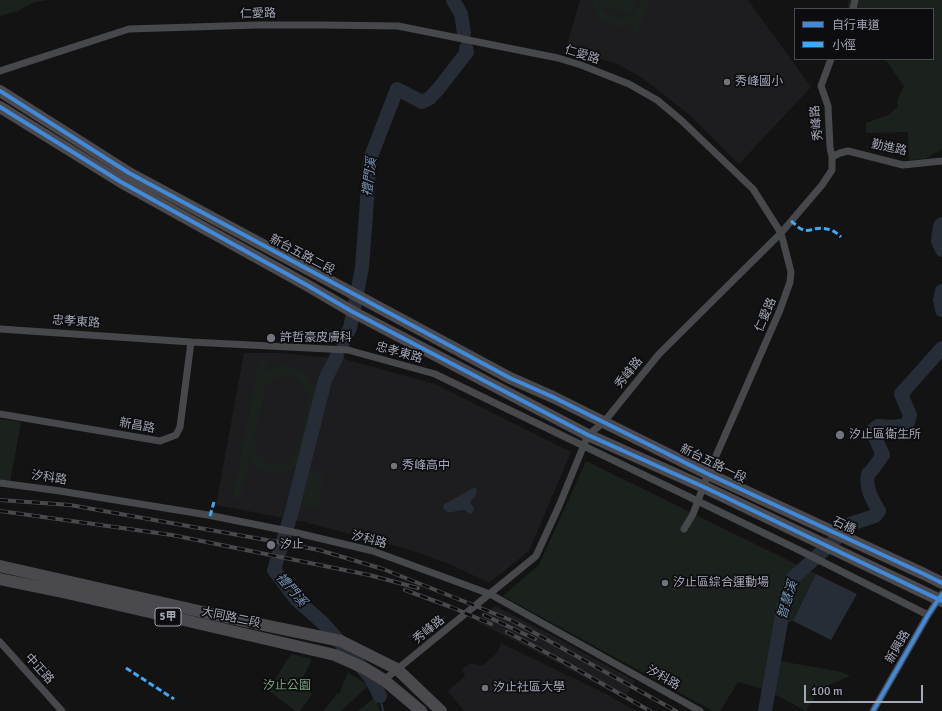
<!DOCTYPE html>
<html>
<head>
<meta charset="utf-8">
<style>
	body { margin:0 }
	#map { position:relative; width:942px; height:711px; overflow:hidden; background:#131313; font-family:Signika,"Noto Sans TC",sans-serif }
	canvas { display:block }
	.legend { position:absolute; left:794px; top:8px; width:140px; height:52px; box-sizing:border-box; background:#0d0d0f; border:1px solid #494b52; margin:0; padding:5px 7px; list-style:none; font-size:12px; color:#a3a7b6 }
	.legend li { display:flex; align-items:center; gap:8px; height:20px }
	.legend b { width:20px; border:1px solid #494b52 }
	.scale { position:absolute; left:804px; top:685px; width:119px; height:18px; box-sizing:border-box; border:2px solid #a3a7b6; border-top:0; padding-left:5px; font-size:12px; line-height:14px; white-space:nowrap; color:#a3a7b6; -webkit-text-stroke:3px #0d0d0f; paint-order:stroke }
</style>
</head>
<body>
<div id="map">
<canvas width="942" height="711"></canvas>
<ul class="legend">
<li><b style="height:5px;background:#408adc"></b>自行車道</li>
<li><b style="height:5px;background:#3fa9f5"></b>小徑</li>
</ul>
<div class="scale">100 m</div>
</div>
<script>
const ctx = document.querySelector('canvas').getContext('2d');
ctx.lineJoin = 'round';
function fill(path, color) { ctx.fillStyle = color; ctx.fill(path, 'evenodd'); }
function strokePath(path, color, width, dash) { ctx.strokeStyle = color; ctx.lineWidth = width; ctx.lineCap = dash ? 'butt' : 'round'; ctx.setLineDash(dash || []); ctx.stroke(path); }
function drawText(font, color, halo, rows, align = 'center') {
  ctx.font = font + ' Signika,"Noto Sans TC",sans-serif'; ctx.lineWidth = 3.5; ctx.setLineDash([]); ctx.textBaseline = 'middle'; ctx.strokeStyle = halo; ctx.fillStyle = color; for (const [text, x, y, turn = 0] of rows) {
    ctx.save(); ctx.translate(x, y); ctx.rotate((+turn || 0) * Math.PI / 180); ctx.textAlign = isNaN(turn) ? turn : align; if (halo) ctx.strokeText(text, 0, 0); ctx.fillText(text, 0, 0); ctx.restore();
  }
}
fill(new Path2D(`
	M580,0H748L811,87L739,164L692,117L641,77L617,64L566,48Z
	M244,353H280L344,359L435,384L571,452L529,551L489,583L452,565L410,550L305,522L216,505Z
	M495,606L552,635L635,681L627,694L624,699L548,658L477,622Z
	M501,643L606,694L636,711H464L448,691L465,676L462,669L471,663L482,666L497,653Z`), '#1d1d1f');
fill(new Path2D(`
	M0,0H49L35,2L18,11L0,16Z
	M592,0H599C602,15 617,23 630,15L601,4L603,0H636L631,15L636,11L641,0H650L637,33L631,30L633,24C615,31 594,21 592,0Z
	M849,0H942V149L925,159L909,160L908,132L866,133V123L888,115L898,107L897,101L904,86L885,59H933V9H847Z
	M259,361L267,362L265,374L277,366L285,365L292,366L307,375L316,389L318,397L305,456C296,472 274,479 258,468C254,466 251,462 249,459L240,499L233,498ZM289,375L295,377L302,383L310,398L297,453L288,462L281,465H272L264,461L258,455L254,440L266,384L273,379Z
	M0,419L21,422L10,482L0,480Z
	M586,461L816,574L793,621L785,623L780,661L842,672L850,676L819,689L806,711L769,691L738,682L720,711H713L503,596L539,565Z
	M308,471L324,474L318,509L302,506Z
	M291,654L312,659L301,682L312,694L300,711H296L270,692L272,684Z
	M348,673L369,685L341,711H323L335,697L337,693L339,694Z
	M376,696L380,711H358Z`), '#1b221d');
fill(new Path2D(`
	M475,487L477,490L476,495L470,502L474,509L472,514L468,513L465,510C459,510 453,513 447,512L444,509L443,505Z
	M816,574L857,594L831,640L793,621Z`), '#262d36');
strokePath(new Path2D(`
	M380,696L383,711`), '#262d36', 2.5);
strokePath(new Path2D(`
	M453,0L461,14L464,33
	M942,224L940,226L938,241L942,250
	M942,291L940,300L942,310
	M343,342L350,328L362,268L370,159L397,89L422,102L430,98L439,88L467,52L466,48
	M337,356L325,380L292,511L274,570L296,599L324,624L371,678L380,696
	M765,711L784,605L793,578L848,528L850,524L875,516L879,511C872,499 865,488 868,474C874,469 878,461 883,455L872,431L878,426L893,427L907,425L910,415L901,394L942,348`), '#262d36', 14);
strokePath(new Path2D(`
	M853,9L855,0
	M0,71L129,29L257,25H321L398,26L558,58L581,65L629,84L657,100L681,120L753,189L781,233L791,272L790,282L780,310L708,474L693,514L684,529
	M832,157L840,153L848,151L903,165L942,161
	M0,329L191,342L348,350L435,374L801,551L928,615
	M0,414L160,441L176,435L180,427L191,342
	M0,483L60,491L208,515L293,532L373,551L490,594L700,711
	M0,642L62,711
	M384,680L536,556L559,506L588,435L604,422L659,354L781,233L822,185L832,170V157L830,147L828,106L821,86L831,59
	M873,711L928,615L942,594`), '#47484c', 7);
strokePath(new Path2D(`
	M0,91L129,173L510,378L553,397L708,474L924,574L942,583
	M0,107L121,182L305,284L353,312L588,435L704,487L942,601
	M0,566L225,617L341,641L397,669L441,711
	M0,579L67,593L335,655L364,668L384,680L421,711`), '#4a4a4e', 12);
const rail = new Path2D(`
	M0,500L70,505L272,541L319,550L383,569L513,621L676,711
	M0,511L172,535L369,575L418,588
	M405,590L451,607L491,624
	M484,615L535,639
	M507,632L564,662L650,711`);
strokePath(rail, '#48494c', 4);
strokePath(rail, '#0d0d0f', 2.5, [8]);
strokePath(new Path2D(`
	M791,221C795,224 799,229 804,230C807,231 811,230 814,229C825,227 833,229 841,237
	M210,516L214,502
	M126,668L174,699`), '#3fa9f5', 3, [6, 3]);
strokePath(new Path2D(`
	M0,91L129,173L510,378L553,397L708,474L924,574L942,583
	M0,107L121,182L305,284L353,312L588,435L704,487L942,601
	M873,711L928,615L942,594`), '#408adc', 4);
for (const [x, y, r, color] of [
	[727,82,4,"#71737d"],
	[271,338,5,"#71737d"],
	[840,435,5,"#71737d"],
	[394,466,4,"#71737d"],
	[271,545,5,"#71737d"],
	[665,583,4,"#71737d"],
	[485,688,4,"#71737d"]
]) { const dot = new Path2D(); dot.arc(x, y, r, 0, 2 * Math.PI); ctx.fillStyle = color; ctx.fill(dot); strokePath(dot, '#0d0d0f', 1.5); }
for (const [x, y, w] of [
	[168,617,26]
]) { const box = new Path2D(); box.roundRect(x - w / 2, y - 9, w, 18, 3); ctx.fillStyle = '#0d0d0f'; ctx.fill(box); strokePath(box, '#a3a7b6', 1); }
drawText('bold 11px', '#a3a7b6', null, [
	["5甲",168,617]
]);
drawText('12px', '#a3a7b6', '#0d0d0f', [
	["仁愛路",258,14,-1],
	["仁愛路",582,55,18],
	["秀峰路",817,123,-96],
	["勤進路",889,148,12],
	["新台五路二段",302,255,28],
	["仁愛路",766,315,-67],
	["忠孝東路",76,322,4],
	["忠孝東路",399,353,16],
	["秀峰路",629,373,-51],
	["新昌路",137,426,10],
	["新台五路一段",713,464,26],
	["汐科路",49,478,8],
	["石橋",844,526,25],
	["汐科路",369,540,15],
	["大同路二段",231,618,12],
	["秀峰路",429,630,-39],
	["新興路",898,647,-60],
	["中正路",39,669,48],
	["汐科路",663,678,29]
]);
drawText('12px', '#a3a7b6', '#0d0d0f', [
	["秀峰國小",735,82],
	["許哲豪皮膚科",280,338],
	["汐止區衛生所",849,435],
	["秀峰高中",402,466],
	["汐止",280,545],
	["汐止區綜合運動場",673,583],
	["汐止社區大學",493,688]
], 'left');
drawText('12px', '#78a27e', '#0d0d0f', [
	["汐止公園",287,686]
]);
drawText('italic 13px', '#7793b4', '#0d0d0f', [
	["禮門溪",370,177,-83],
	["禮門溪",291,590,49],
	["智慧溪",788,600,-73]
]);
</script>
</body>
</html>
